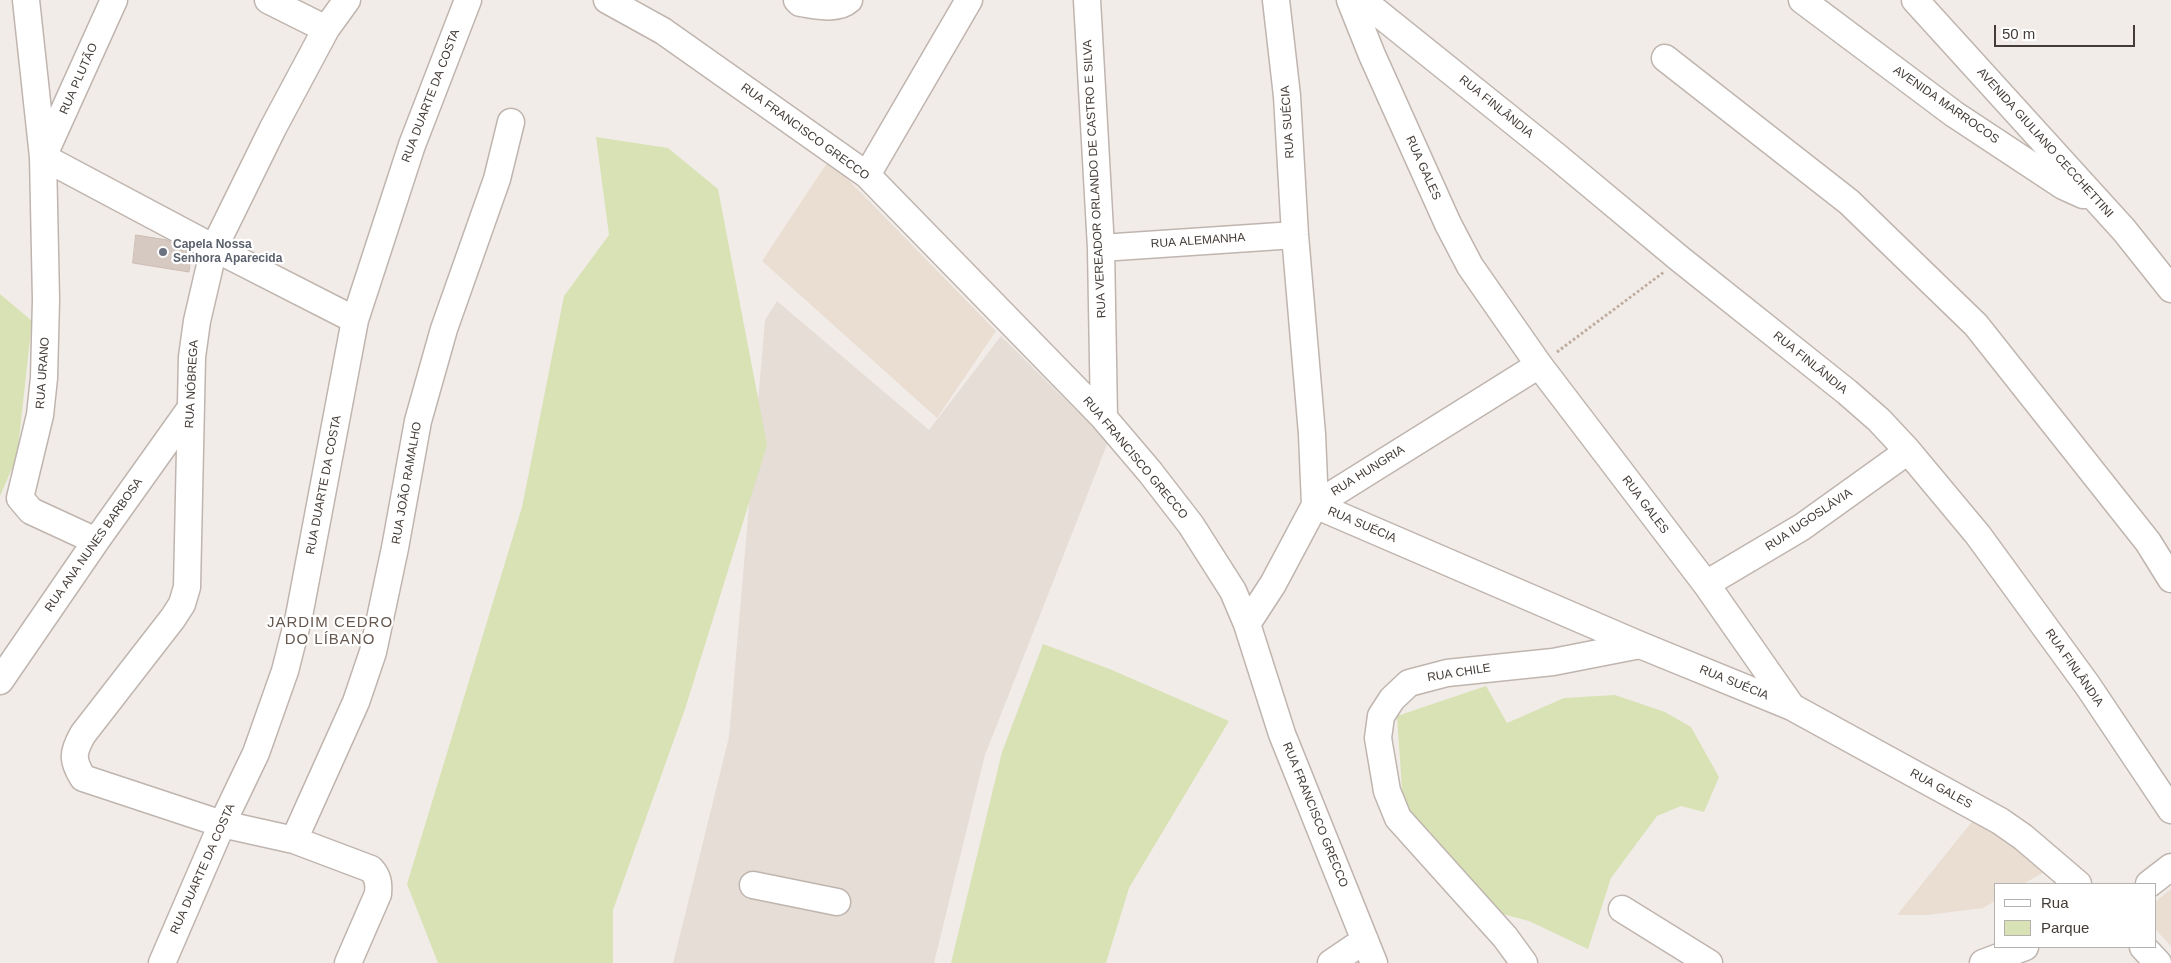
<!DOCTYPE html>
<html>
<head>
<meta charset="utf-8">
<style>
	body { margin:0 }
	#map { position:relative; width:2171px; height:963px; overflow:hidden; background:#f2ece8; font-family:Helvetica,sans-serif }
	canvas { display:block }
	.legend { position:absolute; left:1994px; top:883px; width:162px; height:65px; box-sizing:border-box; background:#fff; border:1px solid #b4b1af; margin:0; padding:6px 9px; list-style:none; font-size:15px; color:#443c37 }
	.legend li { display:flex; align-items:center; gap:10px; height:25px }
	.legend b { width:25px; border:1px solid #b4b1af }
	.scale { position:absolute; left:1994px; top:25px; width:141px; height:22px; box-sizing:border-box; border:2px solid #443c37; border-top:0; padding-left:6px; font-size:15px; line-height:18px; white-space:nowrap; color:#443c37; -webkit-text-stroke:4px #fff; paint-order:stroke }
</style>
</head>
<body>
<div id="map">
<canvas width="2171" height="963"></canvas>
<ul class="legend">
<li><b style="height:6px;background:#fff"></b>Rua</li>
<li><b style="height:14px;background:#d8e2b4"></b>Parque</li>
</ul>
<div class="scale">50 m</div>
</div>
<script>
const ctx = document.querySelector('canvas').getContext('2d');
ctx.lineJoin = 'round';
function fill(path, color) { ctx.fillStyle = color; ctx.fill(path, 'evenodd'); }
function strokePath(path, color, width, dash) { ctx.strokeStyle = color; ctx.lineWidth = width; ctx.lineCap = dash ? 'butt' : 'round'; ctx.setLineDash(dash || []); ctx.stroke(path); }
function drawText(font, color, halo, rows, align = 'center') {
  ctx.font = font + ' Helvetica,sans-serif'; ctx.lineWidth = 4.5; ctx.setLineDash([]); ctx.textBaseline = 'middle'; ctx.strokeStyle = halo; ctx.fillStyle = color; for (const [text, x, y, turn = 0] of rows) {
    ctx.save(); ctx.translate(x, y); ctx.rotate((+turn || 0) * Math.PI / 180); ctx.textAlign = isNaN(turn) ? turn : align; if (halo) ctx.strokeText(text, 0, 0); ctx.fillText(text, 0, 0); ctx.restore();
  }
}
fill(new Path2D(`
	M777,301L929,430L1001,336L1108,442L985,755L934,963H673L729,737L765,320Z`), '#e5ddd6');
fill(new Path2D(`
	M829,160L996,331L937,418L762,261Z
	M1974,819L2016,847L2043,873L2023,884H1995V901L1983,908L1928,915H1897Z
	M2171,889V946L2155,929V902Z`), '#eaded3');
fill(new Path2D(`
	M596,137L668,148L718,189L767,445L685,709L613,910V963H438L407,884L522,507L564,296L609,235Z
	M0,294L32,321L17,457L0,496Z
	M1043,644L1112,670L1229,721L1129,888L1106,963H951L1002,752Z
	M1486,686L1507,723L1564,698L1615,695L1665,712L1691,727L1719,777L1704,812L1681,806L1657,816L1611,878L1588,949L1529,921L1499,913L1403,804L1397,716Z`), '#d8e2b4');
const building = new Path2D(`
	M136,235L167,240L191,253L189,272L133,263Z`);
fill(building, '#d5c9c1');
strokePath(building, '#ccbcb2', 1);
const minor = new Path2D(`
	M26,0L43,157L46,300L44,378L40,415L20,498L31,511L96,541
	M268,0L326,29
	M347,0L326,29L273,128L214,248L197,321L192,357L187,587L182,604L173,618L83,734C72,753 72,760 83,778L222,824L294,840L371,869C378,877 379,883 378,894L348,963
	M607,0L663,31L867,175L1104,418L1150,472L1191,525L1233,591L1247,624L1282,734L1374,963
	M797,0L800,3C814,5 837,11 849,0
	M1087,0L1101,248L1104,418
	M1276,0L1287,96L1295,235L1312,434L1315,505
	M1350,0L1372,55L1448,224L1470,266L1539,365L1706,584L1792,707L2000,821L2023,837L2078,884
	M1362,0L1555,155L1680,259L1847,392L1879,420L1908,451L1978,535L2088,686L2171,810
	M1802,0L1954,114L2063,186L2083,195
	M1915,0L2124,230L2171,289
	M1665,58L1849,202L1976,325L2148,542L2171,579
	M43,157L214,248L355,320
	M43,157L114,0
	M867,175L969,0
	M1101,248L1295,235
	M1315,505L1640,645L1792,707
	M1706,584L1802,527L1908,451
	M1247,624L1273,584L1315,505L1539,365
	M0,681L96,541L190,409
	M294,840L356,702L373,652L395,548L418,421L444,329L497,179L511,122
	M2149,884L2171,867
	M753,885L837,902
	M1622,909L1709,963
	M2143,947L2158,963
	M162,963L222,824L256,753L285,671L299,616L355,320L412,145L468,0
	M1331,963L1365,940
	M1524,963L1505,937L1398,818L1387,791L1378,738L1381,716L1392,699L1409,683L1447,673L1553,662L1640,645
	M1983,963L2025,947`);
strokePath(minor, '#bfb5ae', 29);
strokePath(new Path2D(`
	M1557,352L1664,272`), '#bdab9e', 3, [2.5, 2.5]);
strokePath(minor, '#fff', 26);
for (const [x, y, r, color] of [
	[163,252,5,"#6b7280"]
]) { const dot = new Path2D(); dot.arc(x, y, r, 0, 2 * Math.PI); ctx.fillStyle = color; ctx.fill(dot); strokePath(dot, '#fff', 2); }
drawText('12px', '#443c37', '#fff', [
	["RUA PLUTÃO",79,79,-66],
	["RUA DUARTE DA COSTA",431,96,-69],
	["AVENIDA MARROCOS",1946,105,35],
	["RUA FINLÂNDIA",1496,107,39],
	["RUA SUÉCIA",1288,122,-94],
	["RUA FRANCISCO GRECCO",805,132,36],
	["AVENIDA GIULIANO CECCHETTINI",2045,143,48],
	["RUA GALES",1423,168,66],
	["RUA VEREADOR ORLANDO DE CASTRO E SILVA",1095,179,-93],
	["RUA ALEMANHA",1198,241,-4],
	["RUA FINLÂNDIA",1810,363,39],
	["RUA URANO",43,373,-86],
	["RUA NÓBREGA",192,384,-87],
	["RUA FRANCISCO GRECCO",1135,458,50],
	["RUA HUNGRIA",1368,471,-32],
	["RUA JOÃO RAMALHO",407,483,-80],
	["RUA DUARTE DA COSTA",324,485,-79],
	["RUA GALES",1645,505,53],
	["RUA IUGOSLÁVIA",1809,520,-34],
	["RUA SUÉCIA",1362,525,23],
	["RUA ANA NUNES BARBOSA",94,545,-55],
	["RUA FINLÂNDIA",2074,668,55],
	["RUA CHILE",1459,673,-9],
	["RUA SUÉCIA",1734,683,22],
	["RUA GALES",1941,789,29],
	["RUA FRANCISCO GRECCO",1315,815,68],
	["RUA DUARTE DA COSTA",203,869,-66]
]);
drawText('bold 12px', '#5b616d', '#fff', [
	["Capela Nossa",173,245],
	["Senhora Aparecida",173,259]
], 'left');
ctx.letterSpacing = '1px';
drawText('15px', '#66584f', '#fff', [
	["JARDIM CEDRO",330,623],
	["DO LÍBANO",330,640]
]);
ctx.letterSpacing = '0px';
</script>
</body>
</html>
